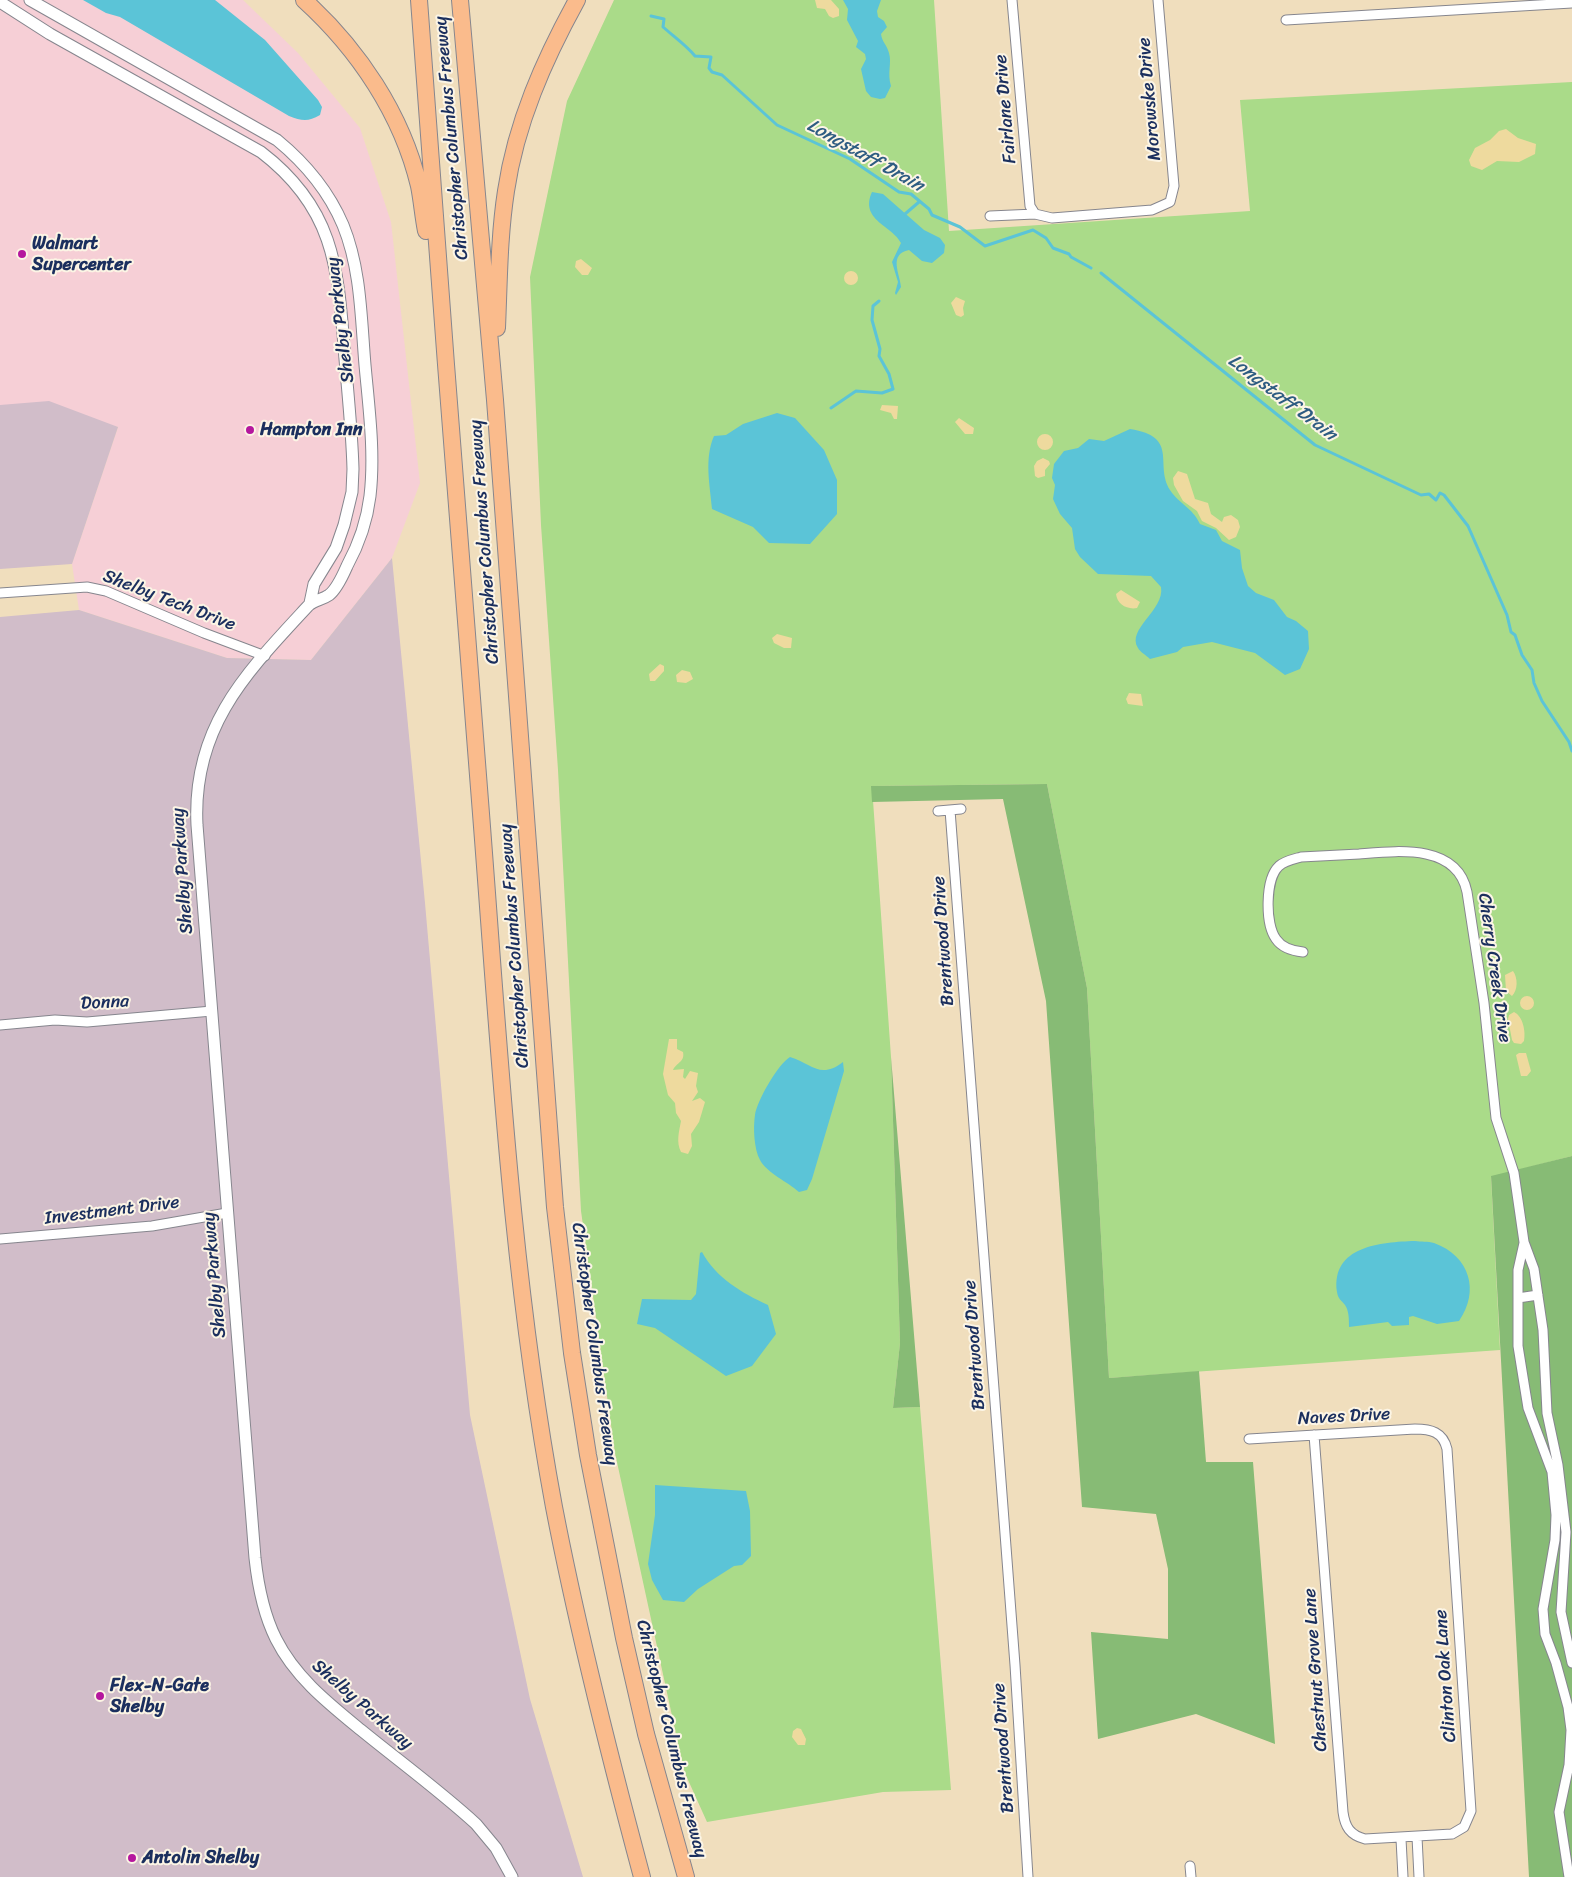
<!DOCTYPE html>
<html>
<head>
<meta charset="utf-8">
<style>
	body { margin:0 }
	canvas { display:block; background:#f0debd }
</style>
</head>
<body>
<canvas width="1572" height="1877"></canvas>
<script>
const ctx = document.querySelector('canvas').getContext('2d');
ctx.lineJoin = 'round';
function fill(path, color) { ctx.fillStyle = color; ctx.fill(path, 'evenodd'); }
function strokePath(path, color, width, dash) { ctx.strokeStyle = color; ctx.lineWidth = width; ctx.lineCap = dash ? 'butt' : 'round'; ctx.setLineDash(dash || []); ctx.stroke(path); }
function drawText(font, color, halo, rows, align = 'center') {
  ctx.font = font + ' Sriracha,sans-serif'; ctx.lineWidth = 4; ctx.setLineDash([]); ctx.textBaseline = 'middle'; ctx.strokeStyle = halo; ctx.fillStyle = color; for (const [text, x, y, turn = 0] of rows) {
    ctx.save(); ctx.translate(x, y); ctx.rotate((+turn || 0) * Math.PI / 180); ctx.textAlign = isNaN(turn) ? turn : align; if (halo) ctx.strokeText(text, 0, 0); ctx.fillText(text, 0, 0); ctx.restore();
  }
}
fill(new Path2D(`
	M0,0H243L298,53L360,128L391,222L420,483L392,558L311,660L227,658L79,610L72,564L118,427L0,405Z`), '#f6cfd6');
fill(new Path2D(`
	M49,401L118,427L72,564L0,569V405Z
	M392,558L425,903L470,1415L530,1699L583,1877H0V617L79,610L227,658L311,660Z`), '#d1bdc9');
fill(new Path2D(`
	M614,0H934L949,231L1250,211L1240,100L1572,82V1156L1491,1177L1500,1350L1109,1378L1087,988L1047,784L872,786L891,1057L900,1343L893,1408L920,1407L951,1790L883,1792L707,1822L684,1771L615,1453L581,1211L558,770L541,525L530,277L567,101Z`), '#aadb89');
fill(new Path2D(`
	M1047,784L1087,988L1109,1378L1199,1371L1206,1462H1253L1275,1744L1196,1714L1098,1739L1091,1632L1168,1639V1569L1156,1514L1082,1507L1046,1001L1003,799L872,802L871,786Z
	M891,1057L920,1407L893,1408L900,1343Z
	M1572,1156V1877H1529L1491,1176Z`), '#87bb75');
fill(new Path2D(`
	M815,0H831L839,9V16L833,18L829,16L825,9L817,8Z
	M1506,129L1518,138L1536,144L1535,154L1519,162L1497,161L1482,170L1471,166L1469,160L1475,148L1490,140L1499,131Z
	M581,259L592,268L588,275H582L575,267L576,261Z
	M844 278a7 7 0 1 1 14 0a7 7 0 1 1-14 0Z
	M956,297L965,301L963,308L964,315L961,317L956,315L951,303Z
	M882,405L898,406L897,419H894L891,413L880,410Z
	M959,418L974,428L973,434H965L955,422Z
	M1037 442a8 8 0 1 1 16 0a8 8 0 1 1-16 0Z
	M1043,458L1049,461L1050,464L1045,470V476L1038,478L1035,476L1034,466L1037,461Z
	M1178,471L1187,474L1195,499L1208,503L1211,514L1222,522L1224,517L1231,515L1238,520L1240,527L1236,537L1229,540L1216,528L1202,521L1197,511L1183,501L1174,485L1173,478Z
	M1121,590L1140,602L1137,608C1127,610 1117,604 1116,594Z
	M777,634L792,638L791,648H784L774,643L772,638Z
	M660,664L664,666V671L655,681H650L649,674Z
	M682,670L690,672L693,679L686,683L677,682L676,675Z
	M1129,693L1141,694L1143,706L1128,704L1126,699Z
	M1513,971C1518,978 1518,990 1512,996L1506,991L1505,975Z
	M1520 1003a7 7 0 1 1 14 0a7 7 0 1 1-14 0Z
	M1514,1012C1523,1016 1526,1032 1524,1041L1521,1044L1514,1043L1512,1040L1508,1019L1509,1015Z
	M669,1039H677V1049L683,1052C685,1062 677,1062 673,1070L684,1069L683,1077L685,1079L690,1071L698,1073L696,1086L698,1092L692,1101L700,1098L705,1102L699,1122L691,1134L692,1146L688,1154L681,1152C676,1142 679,1132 681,1121L676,1113L675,1103L668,1095L663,1074Z
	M1519,1053H1526L1531,1071L1527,1076H1521L1516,1055Z
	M797,1728L801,1729L806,1739L805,1745H798L792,1737L793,1731Z`), '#eeda9e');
fill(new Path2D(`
	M83,0H215L265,40L318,100L322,107L320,115C308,122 302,121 289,116L120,17L106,13Z
	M843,0H881L877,11L878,17L884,21L887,27L881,34C882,42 887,45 889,53C892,63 887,73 891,86L885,98L880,99L871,97L866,91L861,69L866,59L865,54L856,47L858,41L847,20L848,9Z
	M872,192L883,194L924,230L940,238L945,245L944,253L932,263L922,261L909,250C888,254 900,274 901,287L896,295L895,293L898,282L892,262L901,243C893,226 859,220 872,192Z
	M777,413L795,418L824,450L837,480V514L810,544L769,543L753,527L712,509C710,485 704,459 714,436L726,435L743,424Z
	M1130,429C1180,437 1154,464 1170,490C1180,505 1192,507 1200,524L1216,530L1222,541L1240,550L1242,568L1248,586L1256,593L1274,600L1287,617L1296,621L1308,631L1309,649L1300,669L1285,675L1255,653L1212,642L1183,647L1177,652L1150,659C1146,655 1140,652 1138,648C1126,629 1165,610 1161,587L1151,576L1098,574L1080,557L1075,549L1072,528L1060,514L1053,499L1055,485L1052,478L1054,464L1064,451L1078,448L1089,439L1104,441Z
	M790,1057C811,1063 820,1080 843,1062L844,1071L812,1179L807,1190L799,1192C788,1182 767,1173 760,1160C754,1149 753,1128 755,1115C757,1101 778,1064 790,1057Z
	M1415,1241C1421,1242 1428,1241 1434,1243C1470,1256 1480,1291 1459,1321L1437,1324L1413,1316L1409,1317V1325L1392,1326L1388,1322L1349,1327C1349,1319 1349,1311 1345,1305C1341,1300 1338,1299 1337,1292C1331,1246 1381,1242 1415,1241Z
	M702,1252C716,1278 742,1293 768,1305L776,1334L752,1366L726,1376L655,1328L637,1324L642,1299L691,1300L696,1294L700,1253Z
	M655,1485L746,1491L750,1511L751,1556L742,1565L734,1566L698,1589L684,1602L663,1600L652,1580L648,1564L655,1515Z`), '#5bc4d7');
strokePath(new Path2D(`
	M651,16L664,19L663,27C673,36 686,45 695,56L711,57L709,68L712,72L722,75L777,125L850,159L899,192L911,194L929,209L932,215L960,227L985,246L1033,230L1046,238L1053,248L1069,254L1071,257L1091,268
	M905,214L919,202
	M1101,273L1315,445L1421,495L1429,494L1436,500L1440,493L1444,495L1468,526L1507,615L1511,632L1515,635L1522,655L1532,670L1534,683L1542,701L1569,742L1572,751
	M831,408L856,391L882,393L893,389L889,374L879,356L880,349L872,320L873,306L879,301`), '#5bc4d7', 3);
const minor = new Path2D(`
	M1012,0L1030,206L1035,214
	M1286,20L1572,3
	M990,216L1035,214L1052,218L1152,210L1170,202L1174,186L1158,0
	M0,593L87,587L106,591L204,633L265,656
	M950,810L1015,1665L1028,1877
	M938,811L961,809
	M1303,952C1293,951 1282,948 1276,939C1265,924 1265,879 1279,866C1284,861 1294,859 1301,857C1320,856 1339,855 1359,854C1396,851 1457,843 1467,892L1484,1003L1496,1118L1514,1173L1524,1242L1534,1269L1543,1330L1547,1413L1558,1465L1566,1532L1561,1612L1572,1663
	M0,1025L55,1020L87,1022L212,1011
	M0,1239L152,1226L227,1213
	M1524,1243L1518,1270V1346L1528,1408L1552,1472L1556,1515L1555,1540L1543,1609L1545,1634L1556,1663L1568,1707L1571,1730L1569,1765L1559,1812L1569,1877
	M1518,1298L1538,1295
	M1249,1439L1415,1429C1431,1429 1443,1432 1447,1449L1471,1811L1464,1827L1452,1834L1365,1839C1350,1835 1345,1827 1343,1812L1314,1435
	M1417,1837L1419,1877
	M1401,1839L1403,1877
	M1190,1866L1191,1877`);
const tertiary = new Path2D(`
	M30,0L277,140C305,163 329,192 343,225C361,269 361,318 365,365C369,409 375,453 370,496C367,521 359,544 347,566C343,575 337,589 329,595C322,600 314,600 308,606C246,673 192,727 197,825L255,1558C258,1586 263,1613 276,1639C295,1677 328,1703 361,1730C399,1761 440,1791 476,1824L496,1848L512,1877
	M0,2L50,34L261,152C337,210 338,272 345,359C348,395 352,432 353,469L352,492L344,525L336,548L314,584L310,603`);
const motorway = new Path2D(`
	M304,0C358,49 402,114 419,186C422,201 423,216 426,231
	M419,0C438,263 458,525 479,788C498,1027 510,1270 554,1507C578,1632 609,1754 642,1877
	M460,0L495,400L555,1207L572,1353L588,1455L624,1638L646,1734L686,1877
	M497,328C499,282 499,236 506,191C516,123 544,60 577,0`);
strokePath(minor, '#86868e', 11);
strokePath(tertiary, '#86868e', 13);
strokePath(motorway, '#86868e', 18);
strokePath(minor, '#fff', 9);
strokePath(tertiary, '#fff', 11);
strokePath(motorway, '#fabb8c', 16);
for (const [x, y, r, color] of [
	[22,254,5,"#b5179e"],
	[250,430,5,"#b5179e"],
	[100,1696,5,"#b5179e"],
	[132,1858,5,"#b5179e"]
]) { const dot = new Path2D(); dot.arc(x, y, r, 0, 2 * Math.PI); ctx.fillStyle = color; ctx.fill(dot); strokePath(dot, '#fcf5e5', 2); }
drawText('18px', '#1b2f5e', '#fcf5e5', [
	["Morowske Drive",1150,99,-95],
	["Fairlane Drive",1006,109,-95],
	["Christopher Columbus Freeway",452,138,-95],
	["Shelby Parkway",341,320,-97],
	["Christopher Columbus Freeway",485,542,-94],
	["Shelby Tech Drive",169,601,21],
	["Shelby Parkway",183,871,-94],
	["Brentwood Drive",944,941,-94],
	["Christopher Columbus Freeway",515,946,-94],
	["Cherry Creek Drive",1494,968,82],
	["Donna",105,1003,-3],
	["Investment Drive",112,1211,-7],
	["Shelby Parkway",215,1275,-95],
	["Christopher Columbus Freeway",594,1344,82],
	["Brentwood Drive",975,1345,-94],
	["Naves Drive",1344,1417,-3],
	["Chestnut Grove Lane",1316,1670,-94],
	["Clinton Oak Lane",1446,1676,-94],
	["Shelby Parkway",362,1705,41],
	["Christopher Columbus Freeway",671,1739,76],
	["Brentwood Drive",1004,1748,-94]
]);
drawText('bold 18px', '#1b2f5e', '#fcf5e5', [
	["Walmart",32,244],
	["Supercenter",32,265],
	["Hampton Inn",260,430],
	["Flex-N-Gate",110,1686],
	["Shelby",110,1707],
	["Antolin Shelby",142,1858]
], 'left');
drawText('italic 19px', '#2e5c82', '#fcf5e5', [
	["Longstaff Drain",865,156,29],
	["Longstaff Drain",1282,398,37]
]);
</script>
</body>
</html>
